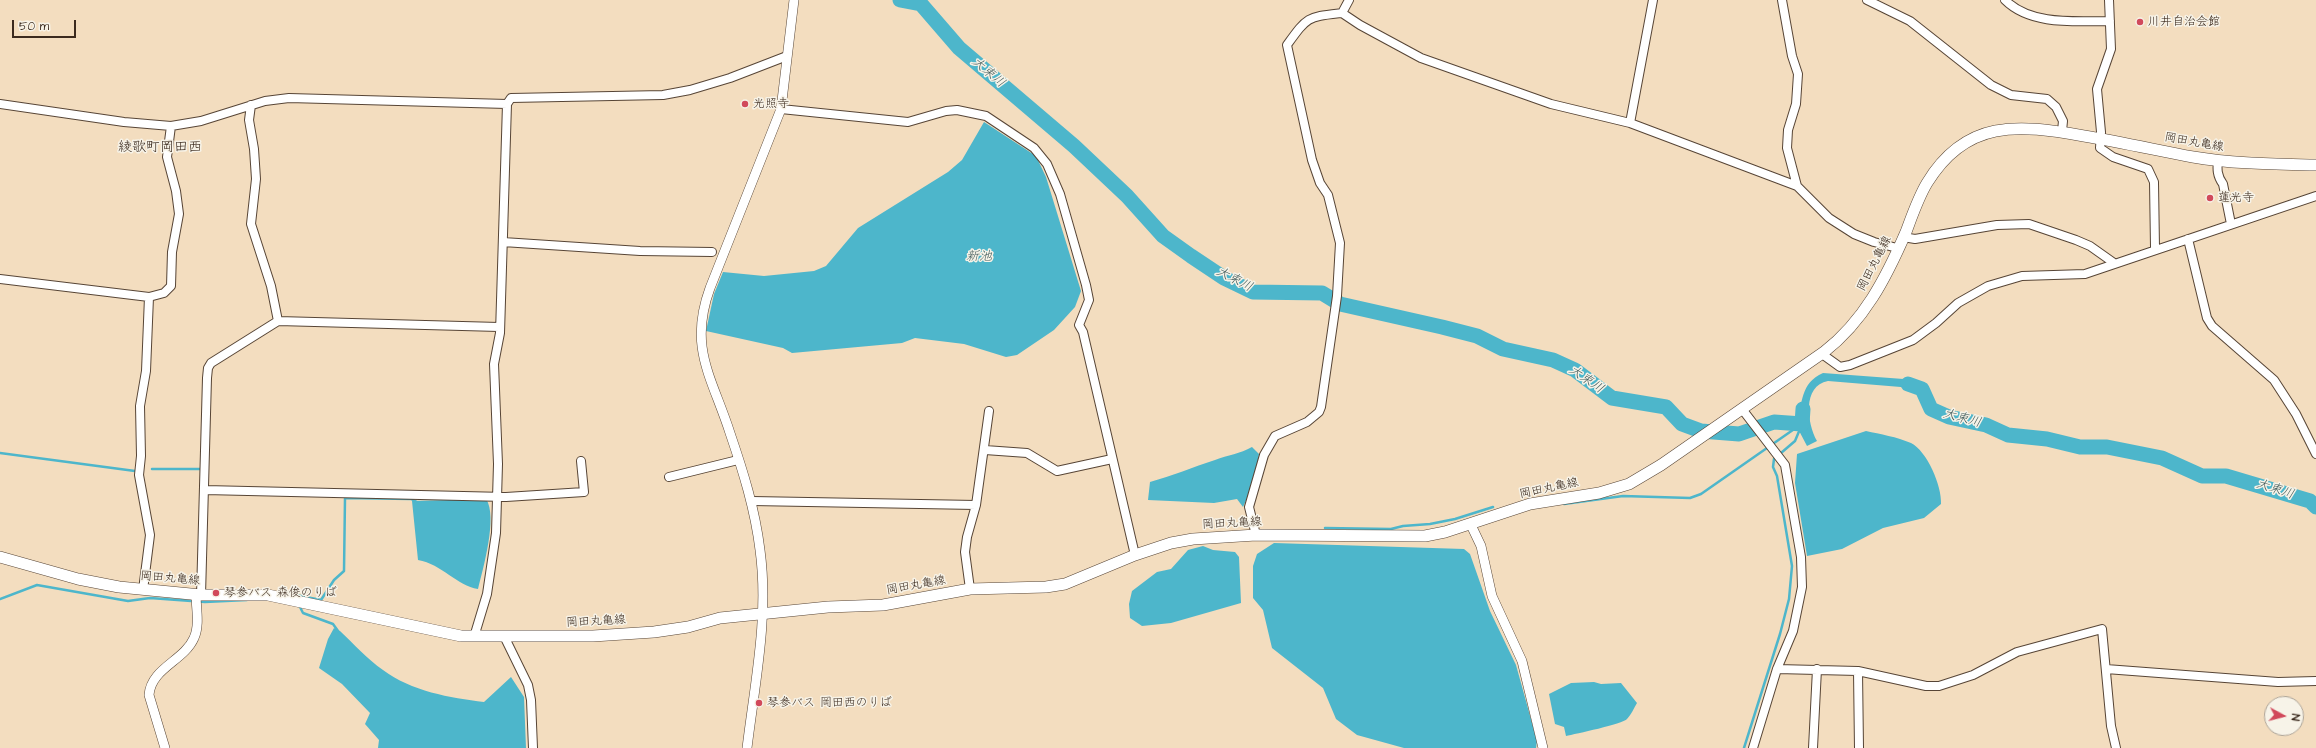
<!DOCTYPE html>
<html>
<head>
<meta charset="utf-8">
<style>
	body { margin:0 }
	#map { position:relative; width:2316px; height:748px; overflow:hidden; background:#f3ddbf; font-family:"Architects Daughter",sans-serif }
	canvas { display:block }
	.north { position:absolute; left:2264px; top:696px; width:40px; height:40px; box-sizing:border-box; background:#f7f3e8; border:1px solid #aca397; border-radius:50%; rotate:97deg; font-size:11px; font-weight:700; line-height:16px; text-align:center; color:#3b2a1e }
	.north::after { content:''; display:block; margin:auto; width:14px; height:18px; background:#d1495b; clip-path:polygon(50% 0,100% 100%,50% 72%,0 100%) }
	.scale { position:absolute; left:12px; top:20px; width:64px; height:18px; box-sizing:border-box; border:2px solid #3b2a1e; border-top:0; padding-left:5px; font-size:12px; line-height:14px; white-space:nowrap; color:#3b2a1e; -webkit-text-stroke:3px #f7f3e8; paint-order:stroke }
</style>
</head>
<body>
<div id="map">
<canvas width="2316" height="748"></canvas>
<div class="north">N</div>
<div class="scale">50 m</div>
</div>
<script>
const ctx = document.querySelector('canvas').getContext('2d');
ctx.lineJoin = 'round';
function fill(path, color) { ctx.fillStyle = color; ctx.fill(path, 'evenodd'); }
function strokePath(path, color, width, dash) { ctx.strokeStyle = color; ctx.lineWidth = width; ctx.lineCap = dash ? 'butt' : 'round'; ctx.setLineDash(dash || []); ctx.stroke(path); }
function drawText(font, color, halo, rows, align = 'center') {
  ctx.font = font + ' "Architects Daughter","Klee One",sans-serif'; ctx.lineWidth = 3; ctx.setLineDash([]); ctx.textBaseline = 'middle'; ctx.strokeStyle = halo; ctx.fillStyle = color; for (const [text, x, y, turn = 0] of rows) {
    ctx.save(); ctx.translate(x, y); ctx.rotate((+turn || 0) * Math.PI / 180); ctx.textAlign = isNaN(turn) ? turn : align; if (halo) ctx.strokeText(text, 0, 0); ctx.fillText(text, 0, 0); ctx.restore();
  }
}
fill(new Path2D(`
	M984,122L1036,156L1046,177L1081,291L1075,307L1054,330L1017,355L1006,357L964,344L915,338L902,343L792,353L783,348L706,331L714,294L723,272L764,276L814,271L826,266L858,228L948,172L962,160Z
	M1823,373L1917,380L1924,383L1929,392L1922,395L1919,390L1913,388L1828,381C1802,386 1807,423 1817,441L1807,446L1796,425C1803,403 1800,383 1823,373Z
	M1866,431C1880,434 1897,437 1911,443C1927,451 1942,486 1941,504L1924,518L1883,528L1842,549L1807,556L1795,483L1797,454Z
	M1252,447L1259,454L1255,481L1243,507L1237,499L1214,503L1148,500L1150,482C1172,476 1193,467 1215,460C1228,455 1240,454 1252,447Z
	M486,499C498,516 483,569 478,589C457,586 442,564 418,560L412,501Z
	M1274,543L1464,549L1470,554L1490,611L1516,665L1537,741L1536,748H1404L1357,735L1336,719L1323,688L1272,648L1263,610L1253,598V566L1257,554Z
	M1203,546L1213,550L1235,552L1239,557L1241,603L1171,623L1142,626L1130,618L1129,604L1132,591L1157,572L1171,569L1188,550Z
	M334,628L340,631C354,644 367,659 383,670C411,691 450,698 484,702L511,677L524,697L526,748H378L379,740L365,724L370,713L342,684L319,668L328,639Z
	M1594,682L1601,684L1621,683L1637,703C1634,708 1631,715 1627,719C1623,724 1575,734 1566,736L1564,727L1555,724L1549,694L1571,683Z`), '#4db6cb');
strokePath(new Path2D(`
	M0,453L135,471
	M152,469H201
	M1564,504L1623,496L1690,498L1701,494L1800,425
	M1325,528L1391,529L1403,526L1430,524L1455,519L1493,507
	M296,595L321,600L334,580L344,571L345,498L411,499L417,502
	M0,599L37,585L128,601L150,598L205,602L247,600
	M299,605L303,613L333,624L338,631
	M1744,748L1780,634L1789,599L1792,566L1777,476L1773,467L1774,459L1795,441L1800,429`), '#4db6cb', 2.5);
strokePath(new Path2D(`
	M900,0L921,4L959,48L1074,146L1127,196L1163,236L1191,256L1224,278L1253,292L1322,293L1340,304L1442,327L1477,336L1503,349L1553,360L1575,370L1612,398L1666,407L1682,424L1701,431L1739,434L1774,422L1802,424L1803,409
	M1908,384L1922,389L1931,409L1949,417L1986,425L2008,435L2047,439L2080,447H2107L2162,458L2202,476H2226L2310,501L2316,507`), '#4db6cb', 15);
const minor = new Path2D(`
	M1782,0L1792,56L1798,74L1796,104L1788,130L1787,148L1797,186
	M1867,0L1910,21L1991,85L2011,95L2047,99L2056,107L2063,121L2062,131
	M2005,0C2031,26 2076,21 2110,21
	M2109,0L2111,49L2097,89L2101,132L2100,148L2113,157L2148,169L2154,182L2155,248
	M1342,13L1349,0
	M0,104L124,122L171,126L201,121L265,101L289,98L507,104
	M251,105L249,120L254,149L256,179L251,224L271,286L278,321
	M781,109L908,122L946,111L957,110L986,116L1034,148L1047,164L1060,194L1086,285L1089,300L1079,325L1083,332L1135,555
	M1630,123L1653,0
	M2218,160C2217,169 2217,176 2223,184L2231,224
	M1903,237L1915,239L1997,225L2029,224L2076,240L2090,246L2114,263
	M2188,239L2207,318L2212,326L2274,380L2296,414L2316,454
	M503,242L640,251L712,252
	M0,279L149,297L164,293L171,286L172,252L179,214L176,191L167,157L171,126
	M1822,354L1840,367L1850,365L1913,340L1936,323L1958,303L1988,286L2022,276L2085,274L2316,196
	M1742,409L1785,465L1801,557L1802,587L1793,631L1777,669L1753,748
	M985,450L1027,453L1057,471L1112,459
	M669,477L738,460
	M205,490L506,497L584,492L581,461
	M752,501L976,505
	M1256,535L1249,507L1264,455L1275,436L1307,422L1319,412L1321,407L1337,296L1340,243L1328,195L1320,183L1312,160L1287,45C1308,16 1307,17 1342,13L1360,25L1421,58L1551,104L1630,123L1797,186L1829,218L1854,234L1874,242L1897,248
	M970,589L965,552L967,537L976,505L989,411
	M143,590L150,535L139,475L141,456L140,406L146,371L149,297
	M201,595L207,378L208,368L211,363L278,321L499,327
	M474,637L487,594L496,533L498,464L494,364L500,333L507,104L511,98L663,95L690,90L730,78L787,56
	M505,638L528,685L531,700L533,748
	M1777,669L1858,671L1926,686H1939L1973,675L2017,652L2102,629L2111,726L2116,748
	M2106,669L2278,682L2316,681
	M1858,671L1859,748
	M1813,748L1817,669`);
const tertiary = new Path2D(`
	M1471,525L1481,546L1492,596L1522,661L1543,748
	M165,748L149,695C151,668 184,661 194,638C200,625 196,608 196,594
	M747,748C755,682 769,616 760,550C755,509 743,471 730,433C712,377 688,348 710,288L781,109L794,0`);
const secondary = new Path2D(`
	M0,557L78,579L119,587L201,595H268L461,636H593L654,632L688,627L720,618L828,607L883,605L970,589L1046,587L1065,584L1135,555L1171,543L1193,539L1256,535L1425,536L1445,532L1530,504L1599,493L1629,484L1661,465L1824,352C1864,321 1886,278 1906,232C1912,216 1918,198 1927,183C1966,119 2018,124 2084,136C2120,142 2156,150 2193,157C2234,164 2275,164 2316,165`);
strokePath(minor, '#574536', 10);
strokePath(tertiary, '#574536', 10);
strokePath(secondary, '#574536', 12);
strokePath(minor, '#fff', 8);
strokePath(tertiary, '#fff', 9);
strokePath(secondary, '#fff', 11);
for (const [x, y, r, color] of [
	[2140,22,4,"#d1495b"],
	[745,104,4,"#d1495b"],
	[2210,198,4,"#d1495b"],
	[216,593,4,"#d1495b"],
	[759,703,4,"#d1495b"]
]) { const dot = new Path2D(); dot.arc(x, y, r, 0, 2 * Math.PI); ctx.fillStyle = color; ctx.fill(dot); strokePath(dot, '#f7f3e8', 1.5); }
drawText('12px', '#3b2a1e', '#f7f3e8', [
	["川井自治会館",2148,22],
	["光照寺",753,104],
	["蓮光寺",2218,198],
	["琴参バス 森俊のりば",224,593],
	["琴参バス 岡田西のりば",767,703]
], 'left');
drawText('12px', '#3b2a1e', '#f7f3e8', [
	["岡田丸亀線",2194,143,10],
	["岡田丸亀線",1875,264,-63],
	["岡田丸亀線",1549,489,-12],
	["岡田丸亀線",1232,524,-3],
	["岡田丸亀線",170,579,5],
	["岡田丸亀線",916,586,-10],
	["岡田丸亀線",596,622,-3]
]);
drawText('italic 13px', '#415b5b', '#f7f3e8', [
	["大束川",988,73,40],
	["新池",979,257],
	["大束川",1234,280,27],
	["大束川",1586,380,34],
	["大束川",1962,419,15],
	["大束川",2275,490,18]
]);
drawText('14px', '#3b2a1e', '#f7f3e8', [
	["綾歌町岡田西",160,148]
]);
</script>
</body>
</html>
